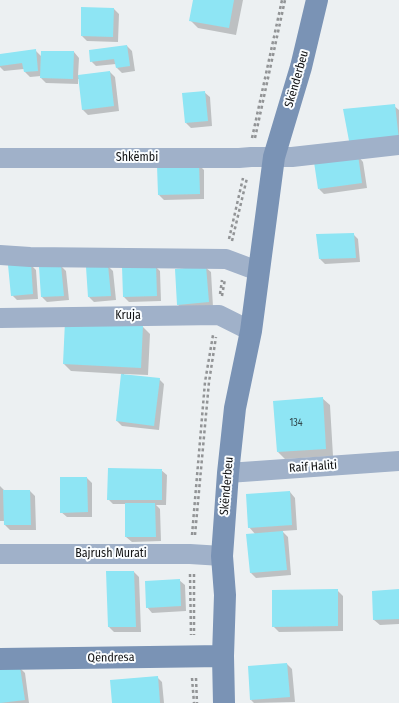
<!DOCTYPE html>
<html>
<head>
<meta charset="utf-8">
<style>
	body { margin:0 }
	canvas { display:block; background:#ecf0f2 }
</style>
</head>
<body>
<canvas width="399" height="703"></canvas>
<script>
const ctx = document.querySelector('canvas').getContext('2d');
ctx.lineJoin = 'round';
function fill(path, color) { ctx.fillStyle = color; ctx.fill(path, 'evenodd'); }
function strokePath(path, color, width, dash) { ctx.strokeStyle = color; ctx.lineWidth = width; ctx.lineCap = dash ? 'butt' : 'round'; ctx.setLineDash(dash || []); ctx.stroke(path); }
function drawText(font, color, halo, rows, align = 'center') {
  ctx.font = font + ' "Fira Sans Condensed",sans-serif'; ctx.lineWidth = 4; ctx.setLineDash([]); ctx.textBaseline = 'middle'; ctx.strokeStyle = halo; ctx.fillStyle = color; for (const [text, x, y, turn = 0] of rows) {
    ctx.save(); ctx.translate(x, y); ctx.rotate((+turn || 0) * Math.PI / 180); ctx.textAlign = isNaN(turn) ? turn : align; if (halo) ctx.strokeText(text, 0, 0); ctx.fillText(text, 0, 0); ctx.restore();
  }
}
fill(new Path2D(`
	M194,0H243L236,35L198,28L190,20Z
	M82,8L114,9L119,14L118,42L87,41L82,36Z
	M127,46L132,51L135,71L122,73L117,68L116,64L96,66L91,61Z
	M35,50L41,56L74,52L79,58L78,76L110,72L115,77L119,111L88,115L83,110L80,79H78V84L46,83L41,78V76L30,77L25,72L24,69L4,71L0,67V55Z
	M204,92L210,97L212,126L191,128L186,123Z
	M394,106L399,110V145Z
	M358,156L363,162L367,188L324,194L319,189Z
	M199,165L204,170V199L164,200L159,195Z
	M353,234L358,239L360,262L325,264L320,259L317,235Z
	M30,264L36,270L38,299L17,300L12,295Z
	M61,266L66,271L69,300L47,302L42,297Z
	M108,266L113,271L116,300L94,302L89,297Z
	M155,266L160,271L161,301L129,302L124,297Z
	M205,267L211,272L213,307L184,310L178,305Z
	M142,326L150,334L148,375L124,374V375L159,379L164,384L159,430L122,426L117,421L122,374L71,371L64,364Z
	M322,398L330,405L333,456L285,459L278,452Z
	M161,470L167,475L166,505H156L160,509L161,541L132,542L126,537V504H113L108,499Z
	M87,478L92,483V517H67L61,512Z
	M0,486L5,491H30L35,496L36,530H10L5,525V521H0Z
	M290,492L295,498L297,530L282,531L288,537L291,575L256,578L251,573L255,534L249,527Z
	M134,572L139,577L141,632H114L109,627Z
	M179,580L185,585L186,611L152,613L147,607Z
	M337,590L343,596V631L279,632L273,626Z
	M399,590V624L380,625L374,620L373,592Z
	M287,664L292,669L295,702L254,703L251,700Z
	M20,668L25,673L29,703H0V670Z
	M157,677L162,682L164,703H113Z`), '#0003');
fill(new Path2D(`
	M193,0H234L229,28L189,21Z
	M81,7L114,8L113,37L81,36Z
	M127,45L130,66L116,68L114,59L90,62L89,50Z
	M36,49L38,71L24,72L22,63L0,66V54Z
	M41,51H74L73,79L40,78Z
	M110,71L114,106L82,110L78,75Z
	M205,91L208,121L185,123L182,93Z
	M395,104L399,140L350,146L343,109Z
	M358,155L362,183L318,189L314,162Z
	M199,164L200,194L158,195L157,165Z
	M354,233L356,258L319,259L316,234Z
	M31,263L33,294L11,296L8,265Z
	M61,265L64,296L41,297L39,267Z
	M108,265L111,296L88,297L86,267Z
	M156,265L157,296L123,297L122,266Z
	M206,266L209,302L177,305L175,269Z
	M65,321L143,325L141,368L63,364Z
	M121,374L160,378L154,426L116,421Z
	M323,397L326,449L277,452L273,401Z
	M108,468L162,469V500H107Z
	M60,477H87L88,512L60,513Z
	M3,490H30L31,525H4Z
	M290,491L292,525L248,528L246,494Z
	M125,503H155L156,537H125Z
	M283,531L287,570L250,573L246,534Z
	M106,571H134L136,627H108Z
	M180,579L181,606L146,608L145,581Z
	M338,589V626L272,627V590Z
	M399,589V619L373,620L372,591Z
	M287,663L290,697L250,700L248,666Z
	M20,667L25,700L0,703V669Z
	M158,676L160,703H112L110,680Z`), '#8ee5f4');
strokePath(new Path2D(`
	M252,138L282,0
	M255,138L285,0
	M229,239L243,178
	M232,241L247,178
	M220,294L222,280
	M222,296L225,279
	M192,535L205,382L213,335
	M195,535L209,382L216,337
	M190,574L191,635
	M194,574V635
	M192,678L194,703
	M196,678L197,703`), '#929496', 2.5, [3, 3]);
strokePath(new Path2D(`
	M0,158H239L251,157H292L399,145
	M0,255L30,257L226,259L258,271
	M0,318L219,315L251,331
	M228,473L399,461
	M0,554H190L222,556`), '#a0b1c9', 20);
strokePath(new Path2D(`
	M0,659L223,656
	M224,703L223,656L225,595L222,556L228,473L235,408L251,331L274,157L301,67L317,0`), '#7a93b5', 22);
drawText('10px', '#31484c', null, [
	["134",296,423]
]);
drawText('12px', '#121314', '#fafdff', [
	["Skënderbeu",297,79,-74],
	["Shkëmbi",137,158],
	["Kruja",128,316],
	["Raif Haliti",313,467,-4],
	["Skënderbeu",227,486,-85],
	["Bajrush Murati",111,554],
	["Qëndresa",111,658,-1]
]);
</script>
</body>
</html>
